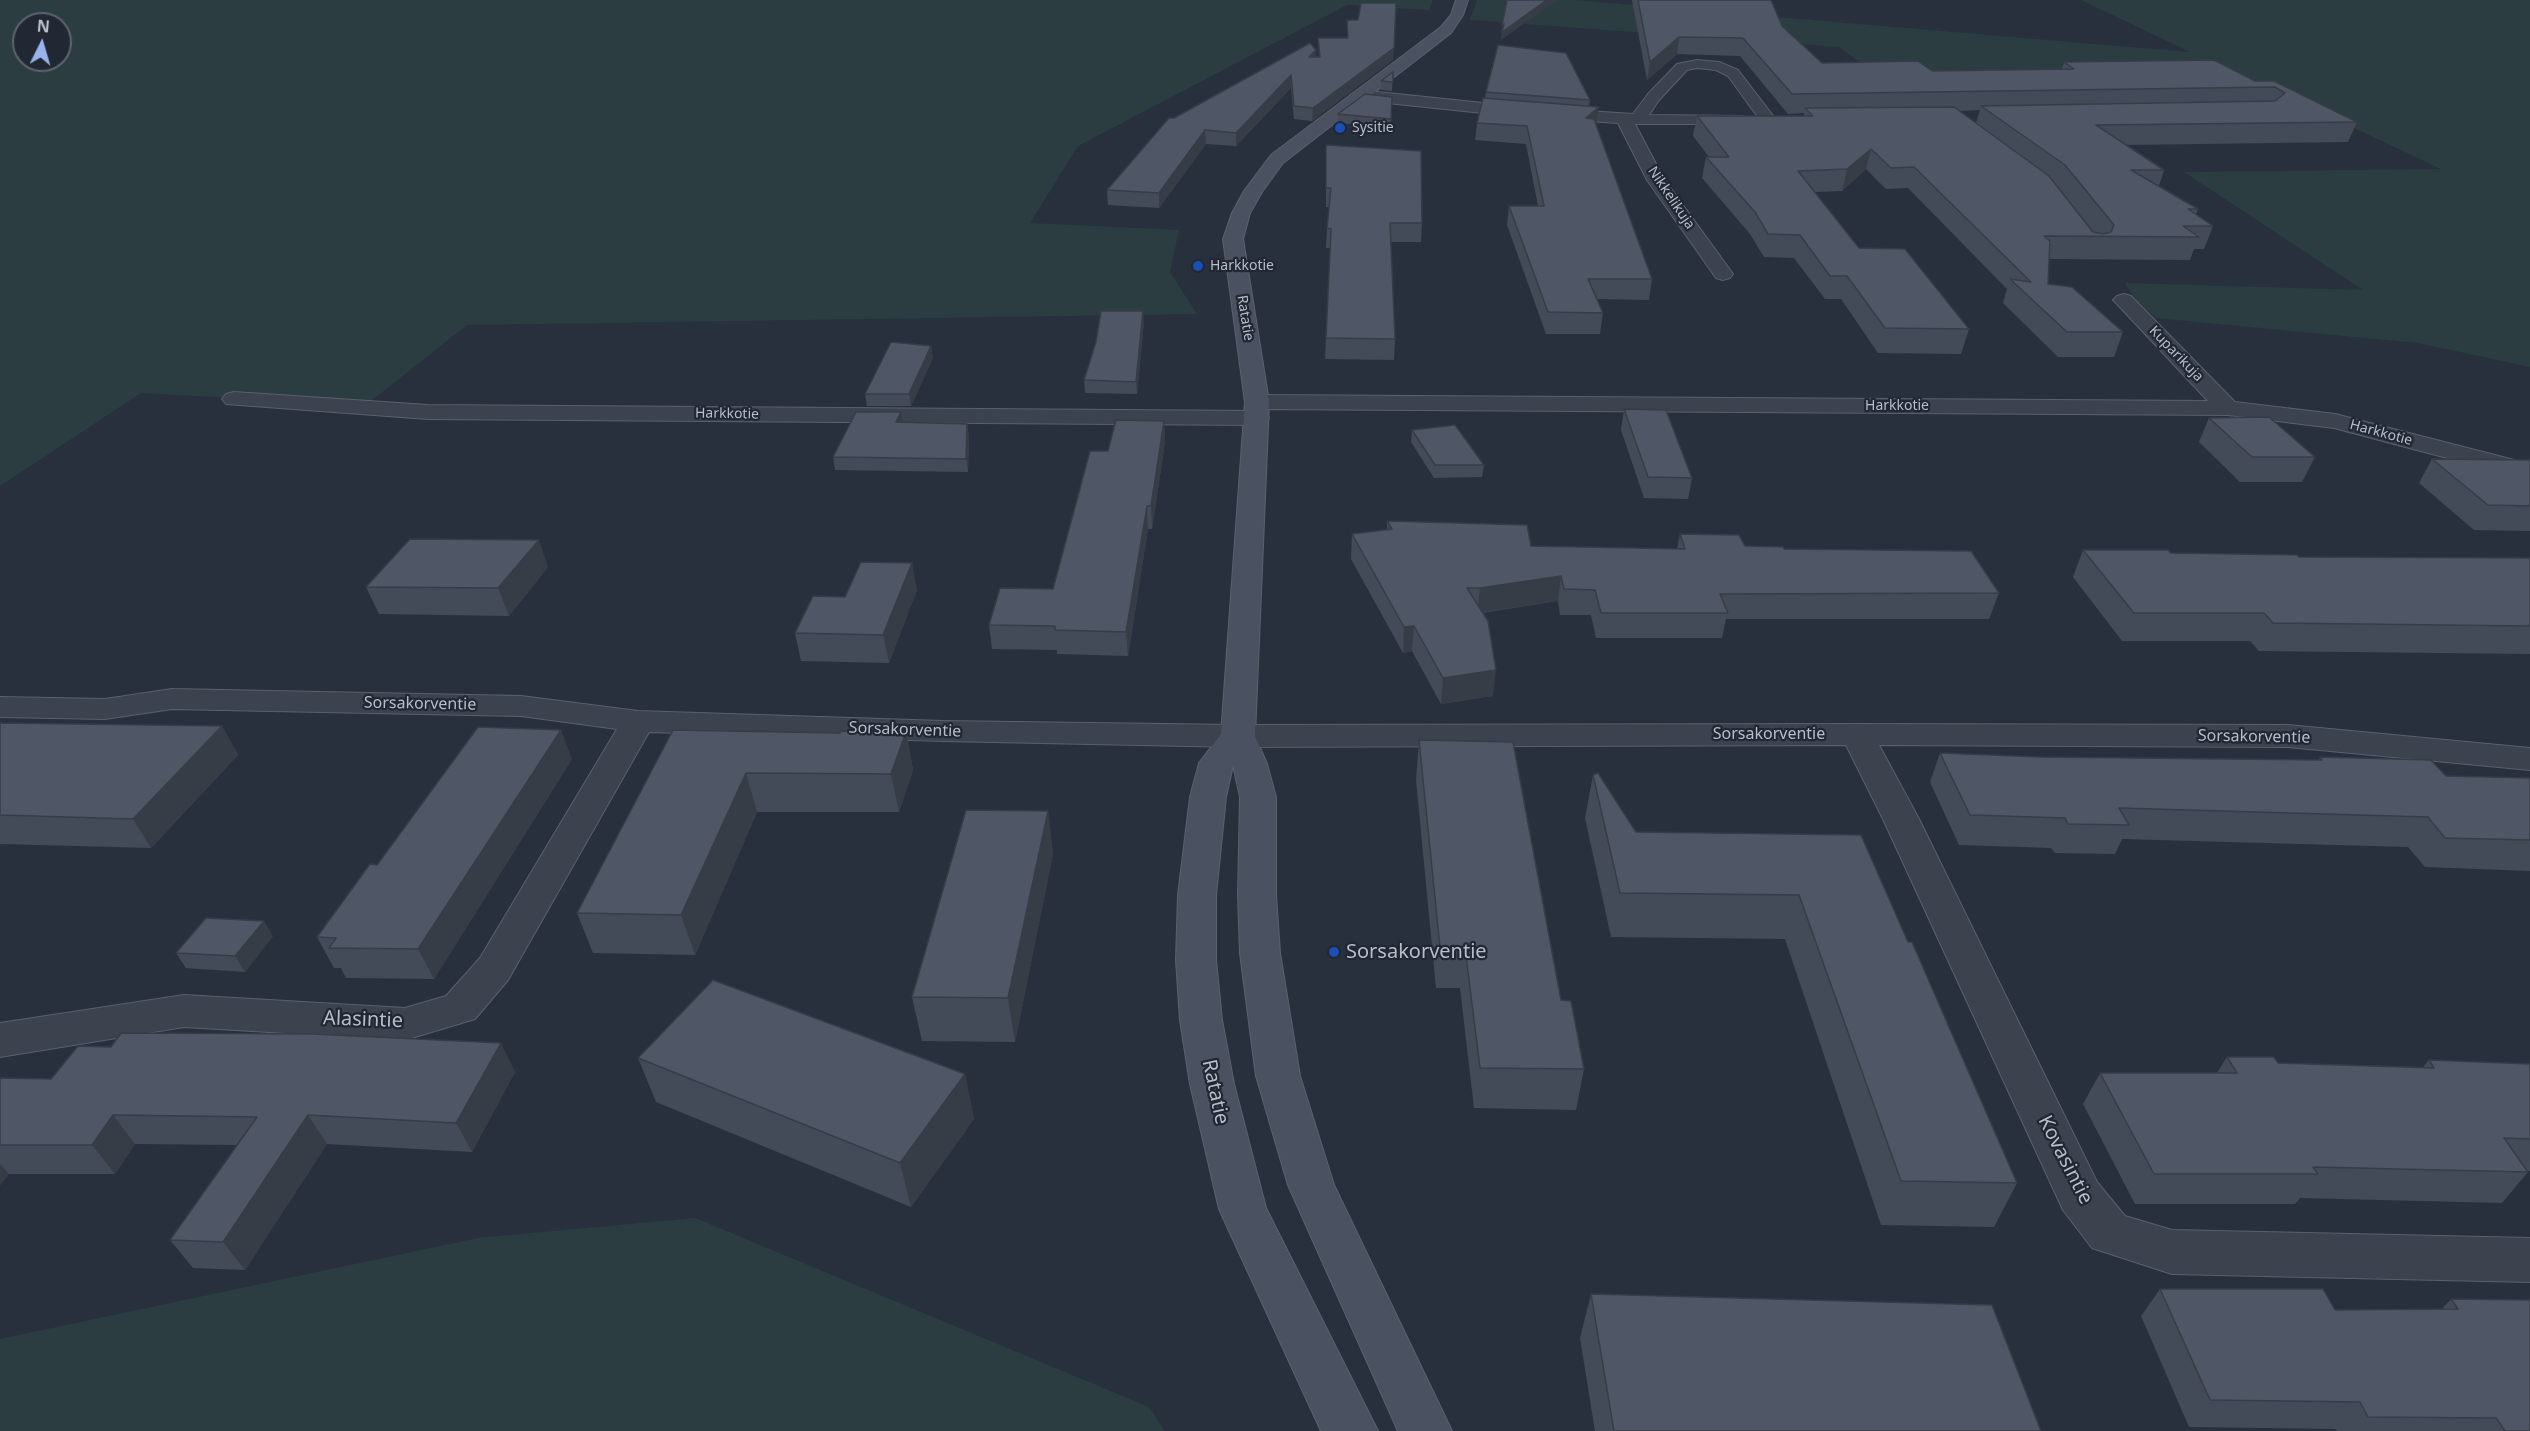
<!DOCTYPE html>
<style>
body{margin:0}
#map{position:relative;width:2530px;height:1431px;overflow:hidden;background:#28303e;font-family:"Noto Sans",sans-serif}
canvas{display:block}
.north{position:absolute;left:12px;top:12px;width:60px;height:60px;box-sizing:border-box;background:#212733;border:2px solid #5d636f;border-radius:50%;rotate:5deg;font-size:16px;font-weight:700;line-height:24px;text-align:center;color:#b8bec9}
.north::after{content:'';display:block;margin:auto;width:21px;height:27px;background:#99b4ed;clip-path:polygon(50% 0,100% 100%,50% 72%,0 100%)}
</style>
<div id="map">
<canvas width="2530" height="1431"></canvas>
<div class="north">N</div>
</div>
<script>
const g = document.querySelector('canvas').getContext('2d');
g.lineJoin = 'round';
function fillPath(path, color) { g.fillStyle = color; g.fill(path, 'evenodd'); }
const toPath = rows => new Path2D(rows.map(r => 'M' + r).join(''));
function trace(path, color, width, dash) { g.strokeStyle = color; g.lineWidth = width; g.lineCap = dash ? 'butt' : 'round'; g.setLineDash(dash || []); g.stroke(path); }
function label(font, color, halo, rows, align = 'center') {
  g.font = font + ' "Noto Sans",sans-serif'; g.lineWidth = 4.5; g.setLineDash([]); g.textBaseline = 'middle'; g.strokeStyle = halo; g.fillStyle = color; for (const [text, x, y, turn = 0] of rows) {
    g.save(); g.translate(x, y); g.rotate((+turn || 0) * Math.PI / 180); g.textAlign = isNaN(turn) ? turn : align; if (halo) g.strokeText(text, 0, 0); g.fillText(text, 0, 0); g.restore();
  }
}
const green = toPath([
 [0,0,1433,0,1429,10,1347,5,1078,146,1030,223,1179,230,1170,272,1197,314,467,325,366,405,141,393,0,486],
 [24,24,60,24,60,60,24,60],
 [1477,0,1574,0,2190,52,2081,0,2530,0,2530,367,2418,343,2156,318,2136,300,2125,283,2363,290,2184,172,2441,169,2227,68,1872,72,1839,47,1470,20],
 [695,1218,1149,1407,1165,1431,0,1431,0,1339,478,1238]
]);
const street = toPath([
 [1697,60,1719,62,1738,70,1777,121,1775,124,1763,124,1728,76,1716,70,1697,68,1687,70,1659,100,1649,115,1742,116,1748,118,1750,121,1748,124,1635,124,1664,179,1733,274,1730,278,1723,280,1716,278,1647,180,1618,123,1512,116,1358,100,1350,95,1358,90,1512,106,1633,114,1648,94,1677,64,1697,60],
 [2124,294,2131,296,2235,402,2335,414,2530,464,2530,480,2334,428,2228,415,1257,409,1249,407,1245,402,1249,397,1257,395,2208,401,2117,304,2113,300,2117,296,2124,294],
 [234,392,428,405,1257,411,1266,413,1269,418,1266,423,1257,425,428,419,226,404,222,399,226,394,234,392],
 [172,689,521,696,638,711,943,721,1238,725,1857,724,2288,725,2530,748,2530,770,2288,747,1879,745,1919,819,2097,1182,2125,1216,2172,1230,2530,1238,2530,1282,2172,1274,2092,1248,2063,1210,1883,819,1846,745,1238,747,943,741,649,732,508,980,475,1019,405,1040,184,1027,0,1057,0,1023,184,995,405,1008,446,996,480,958,617,729,521,716,172,709,105,719,0,717,0,697,105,699,172,689]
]);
const secondary = toPath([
 [1456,0,1468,0,1463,15,1451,33,1283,163,1262,192,1250,213,1243,239,1269,402,1255,736,1267,764,1276,797,1276,895,1280,953,1300,1076,1334,1185,1452,1431,1398,1431,1288,1185,1256,1076,1240,953,1238,895,1240,797,1233,765,1226,797,1216,895,1216,960,1222,1020,1234,1084,1266,1208,1378,1431,1321,1431,1219,1209,1190,1084,1180,1020,1176,960,1178,895,1190,797,1199,763,1221,734,1245,402,1223,239,1232,213,1244,191,1271,155,1441,27,1451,15,1456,0]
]);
const wall = toPath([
 [1632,0,1771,0,1782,26,1822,63,1932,71,2062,69,2064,62,2255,81,2274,81,2357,122,2348,142,2126,145,2164,170,2159,186,2198,209,2196,214,2213,226,2204,249,2194,249,2190,260,2049,259,2048,284,2123,332,2114,357,2058,357,2003,303,2007,289,1908,188,1886,189,1866,169,1842,191,1815,192,1859,248,1969,329,1961,354,1878,353,1841,299,1825,299,1794,258,1764,257,1750,234,1702,178,1706,157,1709,157,1693,136,1697,116,1804,116,1804,113,1788,114,1740,56,1677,54,1647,80],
 [1980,110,1976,123,1959,111],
 [1347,20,1393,60,1312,121,1294,119,1291,88,1236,146,1206,144,1159,208,1108,205,1107,190,1174,118,1319,57,1318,38,1347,38],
 [1393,72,1392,91,1381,90,1381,81],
 [1486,92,1590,100,1589,106,1596,124,1596,125,1652,279,1649,300,1597,299,1603,313,1600,334,1546,334,1507,225,1509,206,1538,206,1526,144,1475,140,1477,123,1485,99],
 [1392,97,1391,128,1338,123,1338,114],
 [1326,145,1422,223,1421,242,1391,242,1395,339,1394,360,1325,359,1330,248,1326,248,1327,228,1329,207,1326,207],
 [1144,322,1137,394,1085,393,1084,380],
 [931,346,933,358,911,406,867,406,865,394],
 [1624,409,1692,478,1688,499,1644,498,1621,430],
 [901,412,902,422,967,424,969,437,968,472,835,470,833,457],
 [2209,418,2315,457,2302,482,2240,482,2199,442],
 [1164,421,1165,442,1152,529,1148,529,1128,656,1057,654,1057,650,992,649,989,625,1053,589,1108,451],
 [1412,430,1484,465,1482,477,1434,478,1411,442],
 [2432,459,2530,460,2530,531,2474,530,2419,483],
 [1387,521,1531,546,1677,549,1680,534,1745,546,1784,549,1999,593,1989,619,1726,619,1722,638,1596,638,1591,615,1560,615,1558,601,1482,613,1493,696,1441,704,1412,651,1403,653,1351,559,1352,534,1387,529],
 [2083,550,2299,557,2530,558,2530,654,2259,651,2250,641,2122,641,2073,577],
 [548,567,509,616,379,614,366,587],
 [917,590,889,663,801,661,795,633,845,597],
 [0,723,222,726,238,755,151,848,0,844],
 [673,730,840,733,906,732,913,770,899,812,757,812,695,955,593,953,577,913],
 [1419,740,1561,1000,1584,1069,1576,1110,1474,1108,1460,988,1436,988,1416,780],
 [1940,753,2042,757,2319,760,2320,757,2446,776,2530,778,2530,871,2425,867,2408,847,2122,839,2115,854,2055,853,2051,848,1959,845,1930,782],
 [572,759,434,979,346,978,341,968,334,968,317,937,377,865],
 [1593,775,1636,832,1861,835,1908,942,2017,1183,1994,1227,1881,1225,1785,939,1611,937,1585,818],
 [1048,811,1053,854,1015,1042,922,1041,912,997],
 [273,936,245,972,186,968,176,953],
 [2227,1057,2278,1063,2423,1067,2429,1060,2530,1064,2530,1171,2527,1171,2528,1172,2502,1203,2300,1198,2295,1204,2135,1204,2083,1104,2100,1073,2217,1073],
 [638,1058,965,1074,974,1119,911,1207,656,1102],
 [515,1072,472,1152,327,1144,245,1270,193,1268,170,1240,237,1145,135,1144,115,1174,9,1174,0,1185,0,1078,51,1079],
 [2160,1289,2335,1310,2442,1309,2451,1299,2530,1431,2337,1431,2335,1429,2189,1427,2141,1316],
 [1591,1294,2041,1431,1595,1431,1580,1338]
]);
const shadedWall = toPath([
 [1547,0,1558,0,1501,40,1502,25],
 [1679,37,1677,54,1647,80,1650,62],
 [1394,48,1393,60,1312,121,1313,108],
 [1316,50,1316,62,1309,57],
 [1291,75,1291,88,1236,146,1236,133],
 [1599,107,1596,124,1584,136,1586,118],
 [1205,130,1206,144,1159,208,1159,193],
 [1871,149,1866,169,1842,191,1847,169],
 [1143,311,1144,322,1137,394,1136,382],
 [931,346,933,358,911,406,909,394],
 [901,412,903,425,896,422],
 [1164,421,1165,442,1152,529,1151,506],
 [967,424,969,437,968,472,966,459],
 [1147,506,1148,529,1128,656,1126,632],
 [539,540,548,567,509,616,498,588],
 [912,563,917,590,889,663,883,635],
 [1561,576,1558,601,1477,613,1480,588],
 [1414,626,1412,651,1403,653,1404,627],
 [1496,670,1493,696,1441,704,1443,678],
 [222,726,238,755,151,848,133,819],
 [561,730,572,759,434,979,418,949],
 [906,732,913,770,899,812,891,774],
 [746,773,757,812,695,955,681,915],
 [1048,811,1053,854,1015,1042,1008,998],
 [264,921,273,936,245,972,235,956],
 [501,1043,515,1072,472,1152,456,1123],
 [965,1074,974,1119,911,1207,900,1163],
 [113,1115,135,1144,115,1174,92,1145],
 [308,1115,327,1144,245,1270,223,1242],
 [0,1164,9,1174,0,1185]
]);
const building = toPath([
 [1507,0,1547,0,1502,32,1504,24,1502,25,1507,0],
 [1638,0,1771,0,1782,26,1822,63,1918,61,1932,71,2074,69,2064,62,2214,60,2255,81,2274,81,2357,122,2096,125,2164,170,2131,170,2198,209,2188,209,2213,226,2183,226,2199,237,2044,236,2050,241,2048,284,2072,287,2123,332,2067,332,2010,279,2031,282,1914,167,1891,168,1871,149,1847,169,1798,171,1859,248,1905,249,1969,329,1885,328,1847,276,1830,276,1800,235,1768,234,1755,212,1706,157,1729,157,1697,116,1813,116,1805,108,1954,107,2049,176,2093,232,2103,234,2111,232,2114,225,2065,165,1981,106,2275,101,2285,93,2275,87,1792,94,1743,38,1679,37,1650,62,1638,0],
 [1361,3,1396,3,1394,48,1313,108,1294,106,1291,75,1236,133,1205,130,1159,193,1107,190,1169,118,1174,118,1310,43,1316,50,1309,57,1320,57,1318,38,1348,38,1347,20,1358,20,1361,3],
 [1498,45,1566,53,1590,100,1486,92,1498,45],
 [1393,72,1393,82,1381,81,1393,72],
 [1365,94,1392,97,1391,119,1338,114,1365,94],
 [1483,98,1599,107,1586,118,1594,119,1652,279,1588,279,1603,313,1548,312,1509,206,1544,206,1527,126,1477,123,1483,98],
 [1326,145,1421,151,1422,223,1390,223,1395,339,1326,338,1331,229,1327,228,1331,188,1326,188,1326,145],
 [1101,311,1143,311,1136,382,1084,380,1096,342,1101,311],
 [891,342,931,346,909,394,865,394,891,342],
 [1624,409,1666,410,1692,478,1648,477,1624,409],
 [856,412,901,412,896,422,967,424,966,459,833,457,856,412],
 [2269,417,2315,457,2252,457,2209,418,2269,417],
 [1116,420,1164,421,1151,506,1147,506,1126,632,1055,630,1055,626,989,625,1000,588,1053,589,1090,451,1108,451,1116,420],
 [1455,425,1484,465,1435,465,1412,430,1455,425],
 [2432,459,2530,460,2530,506,2488,505,2432,459],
 [1387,521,1527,525,1531,546,1685,549,1680,534,1739,535,1745,546,1783,547,1784,549,1971,551,1999,593,1720,594,1728,613,1601,613,1595,590,1564,589,1561,576,1480,588,1467,588,1488,621,1496,670,1443,678,1414,626,1404,627,1352,534,1392,529,1387,521],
 [410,539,539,540,498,588,366,587,410,539],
 [2083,550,2168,550,2171,553,2297,555,2299,557,2530,558,2530,626,2273,623,2264,613,2134,613,2083,550],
 [861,562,912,563,883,635,795,633,813,596,845,597,861,562],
 [0,723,222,726,133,819,0,815,0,723],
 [478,727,561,730,418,949,329,948,336,938,317,937,370,864,377,865,478,727],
 [673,730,840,733,840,731,906,732,891,774,746,773,681,915,577,913,673,730],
 [1419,740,1513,742,1561,1000,1571,1001,1584,1069,1480,1068,1465,948,1440,947,1419,740],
 [1940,753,2042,757,2322,760,2320,757,2431,760,2446,776,2530,778,2530,840,2445,838,2428,817,2119,808,2129,825,2068,824,2065,818,1970,815,1940,753],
 [1598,773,1636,832,1861,835,1908,942,1912,942,2017,1183,1901,1181,1799,895,1620,893,1593,775,1598,773],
 [966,810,1048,811,1008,998,912,997,966,810],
 [206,918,264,921,235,956,176,953,206,918],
 [713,980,965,1074,900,1163,638,1058,713,980],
 [121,1033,313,1034,501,1043,456,1123,308,1115,223,1242,170,1240,257,1117,113,1115,92,1145,0,1145,0,1078,51,1079,78,1046,111,1047,121,1033],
 [2227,1057,2274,1057,2278,1063,2434,1068,2429,1060,2530,1064,2530,1139,2504,1138,2528,1172,2313,1167,2318,1174,2154,1174,2100,1073,2237,1073,2227,1057],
 [2160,1289,2323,1289,2335,1310,2458,1309,2451,1299,2530,1300,2530,1431,2505,1431,2496,1418,2368,1417,2360,1402,2210,1400,2160,1289],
 [1591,1294,1992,1305,2041,1431,1614,1431,1591,1294]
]);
const markers = [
 [1340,128,6,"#1a4fb4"],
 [1198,266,6,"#1a4fb4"],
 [1334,952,6,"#1a4fb4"]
];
const farPoinames = [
 ["Sysitie",1352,128],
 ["Harkkotie",1210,266]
];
const farStreetnames = [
 ["Nikkelikuja",1671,198,56],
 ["Ratatie",1245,318,81],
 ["Kuparikuja",2176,354,46],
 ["Harkkotie",1897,406],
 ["Harkkotie",727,414,1],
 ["Harkkotie",2381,433,15]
];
const streetNames = [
 ["Sorsakorventie",420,704,1],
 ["Sorsakorventie",905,730,2],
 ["Sorsakorventie",1769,734],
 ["Sorsakorventie",2254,737,1]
];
const nearPoinames = [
 ["Sorsakorventie",1346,952]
];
const nearStreetnames = [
 ["Alasintie",363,1020,2],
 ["Ratatie",1215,1092,78],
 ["Kovasintie",2065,1160,63]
];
fillPath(green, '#2b3d40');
trace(street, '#5a606c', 2);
trace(secondary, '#5a606c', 2);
fillPath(street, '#3c424e');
fillPath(secondary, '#4a5161');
fillPath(wall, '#444b58');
fillPath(shadedWall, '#373d47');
fillPath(building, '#4f5766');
trace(building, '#373d47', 1.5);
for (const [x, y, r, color] of markers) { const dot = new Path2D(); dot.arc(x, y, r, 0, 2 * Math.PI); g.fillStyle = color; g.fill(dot); trace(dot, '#212733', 2); }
label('14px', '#b8bec9', '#212733', farPoinames, 'left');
label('14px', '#b8bec9', '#212733', farStreetnames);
label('16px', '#b8bec9', '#212733', streetNames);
label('20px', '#b8bec9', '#212733', nearPoinames, 'left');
label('20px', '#b8bec9', '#212733', nearStreetnames);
</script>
